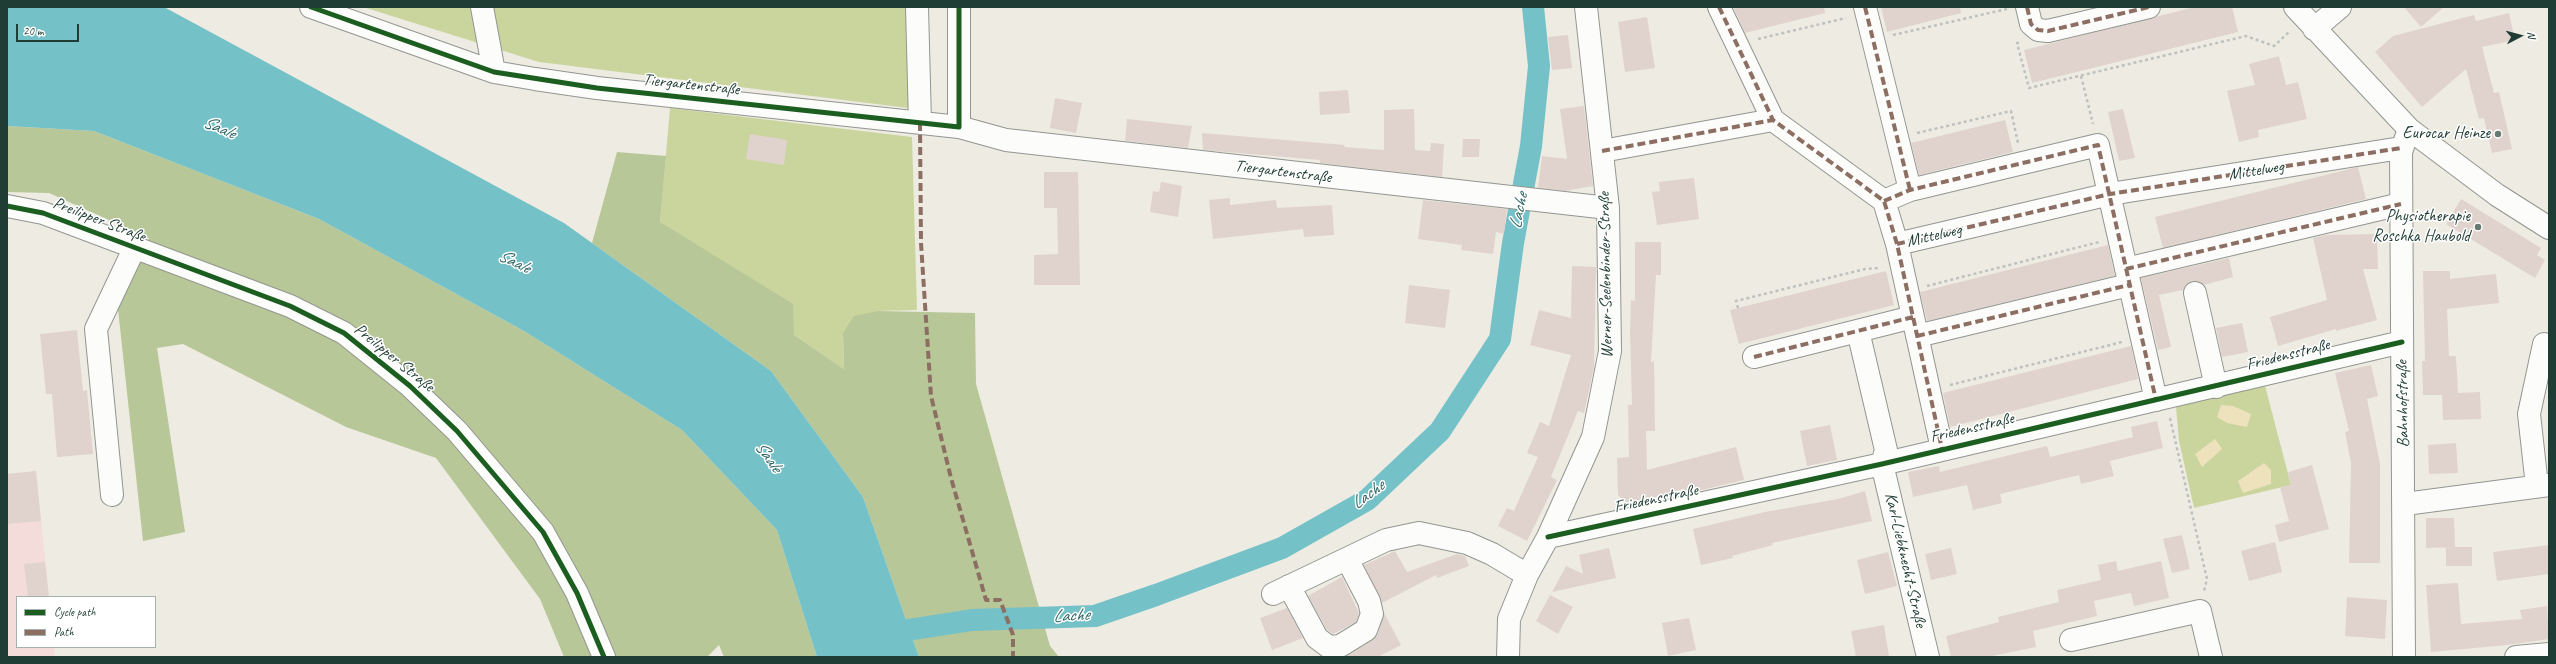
<!DOCTYPE html>
<meta charset="utf-8">
<style>
body{margin:0}
#map{position:relative;width:2556px;height:664px;overflow:hidden;background:#eeece2;font-family:Caveat,sans-serif}
canvas{display:block}
.frame{position:absolute;inset:0;border:8px solid #1f3d34;pointer-events:none}
.legend{position:absolute;left:16px;top:596px;width:140px;height:52px;box-sizing:border-box;background:#fff;border:1px solid #a5b1ae;margin:0;padding:5px 7px;list-style:none;font-size:12px;color:#1f3d34}
.legend li{display:flex;align-items:center;gap:8px;height:20px}
.legend b{width:20px;border:1px solid #a5b1ae}
.north{position:absolute;left:2500px;top:16px;width:40px;height:40px;-webkit-text-stroke:3px #fff;paint-order:stroke;rotate:84deg;font-size:11px;font-weight:700;line-height:16px;text-align:center;color:#1f3d34}
.north::after{content:'';display:block;margin:auto;width:14px;height:18px;background:#1f3d34;clip-path:polygon(50% 0,100% 100%,50% 72%,0 100%)}
.scale{position:absolute;left:16px;top:24px;width:63px;height:18px;box-sizing:border-box;border:2px solid #1f3d34;border-top:0;padding-left:5px;font-size:12px;line-height:14px;white-space:nowrap;color:#1f3d34;-webkit-text-stroke:3px #fff;paint-order:stroke}
</style>
<div id="map">
<canvas width="2556" height="664"></canvas>
<div class="frame"></div>
<ul class="legend">
<li><b style="height:5px;background:#1b5e20"></b>Cycle path</li>
<li><b style="height:5px;background:#8d6e63"></b>Path</li>
</ul>
<div class="north">N</div>
<div class="scale">20 m</div>
</div>
<script>
const g = document.querySelector('canvas').getContext('2d');
g.lineJoin = 'round';
function fillPath(path, color) { g.fillStyle = color; g.fill(path, 'evenodd'); }
const toPath = rows => new Path2D(rows.map(r => 'M' + r).join(''));
function trace(path, color, width, dash) { g.strokeStyle = color; g.lineWidth = width; g.lineCap = dash ? 'butt' : 'round'; g.setLineDash(dash || []); g.stroke(path); }
function label(font, color, halo, rows, align = 'center') {
  g.font = font + ' Caveat,sans-serif'; g.lineWidth = 3; g.setLineDash([]); g.textBaseline = 'middle'; g.strokeStyle = halo; g.fillStyle = color; for (const [text, x, y, turn = 0] of rows) {
    g.save(); g.translate(x, y); g.rotate((+turn || 0) * Math.PI / 180); g.textAlign = isNaN(turn) ? turn : align; if (halo) g.strokeText(text, 0, 0); g.fillText(text, 0, 0); g.restore();
  }
}
const built = toPath([
 [36,471,49,597,17,597,17,647,54,647,55,657,7,657,7,474]
]);
const green = toPath([
 [363,7,910,7,908,108,539,62],
 [670,108,912,137,917,310,878,311,843,333,844,369,794,335,660,222],
 [2264,382,2291,485,2194,508,2179,441,2176,407]
]);
const forest = toPath([
 [7,126,94,131,319,219,524,331,682,430,777,530,817,657,724,657,719,645,707,657,564,657,540,599,436,458,346,427,183,344,157,348,185,532,143,541,118,309,149,238,49,193,7,192],
 [617,152,666,156,660,222,793,304,794,335,844,369,843,333,854,316,878,311,975,313,976,384,1050,646,1059,657,919,657,863,497,771,371,592,243]
]);
const sand = toPath([
 [2221,405,2233,406,2251,414,2247,427,2227,423,2217,417],
 [2215,439,2222,449,2202,467,2195,454],
 [2264,463,2271,470,2271,484,2243,493,2238,481]
]);
const water = toPath([
 [7,7,164,7,564,223,592,243,771,371,863,497,919,657,817,657,777,530,682,430,524,331,319,219,94,131,7,126]
]);
const canal = toPath([
 [882,634,972,620,1095,616,1156,595,1282,548,1367,500,1440,431,1500,339,1513,243,1531,146,1539,66,1533,7]
]);
const building = toPath([
 [1733,7,1824,7,1825,13,1745,33],
 [1881,7,1960,7,1961,13,1887,32],
 [2195,7,2232,7,2238,32,2032,83,2024,50],
 [2404,7,2444,7,2421,27],
 [2509,13,2515,40,2482,47,2494,93,2499,92,2512,149,2492,153,2484,118,2479,119,2466,69,2422,107,2375,52,2393,36,2474,15,2476,21],
 [1647,17,1655,68,1625,72,1618,22],
 [1568,35,1572,68,1552,70,1548,37],
 [2279,56,2286,85,2298,82,2307,119,2258,130,2259,137,2239,142,2227,91,2255,85,2249,64],
 [1348,90,1350,113,1320,115,1319,92],
 [1055,98,1082,103,1076,133,1050,128],
 [1584,106,1593,186,1565,191,1538,188,1542,156,1567,159,1560,109],
 [1414,109,1415,150,1430,151,1431,143,1444,144,1442,177,1320,163,1320,160,1203,150,1202,133,1345,145,1344,147,1384,150,1384,110],
 [2123,109,2135,158,2119,161,2108,112],
 [1127,119,1192,126,1188,148,1125,141],
 [2005,120,2013,152,1919,175,1911,143],
 [750,134,787,140,784,165,746,159],
 [1463,139,1480,139,1479,157,1462,157],
 [2358,167,2366,199,2163,248,2155,217],
 [1044,172,1078,172,1080,285,1034,285,1034,255,1058,254,1057,208,1044,208],
 [1694,178,1699,219,1657,225,1652,192,1660,191,1659,182],
 [1161,182,1182,186,1178,217,1150,212,1153,191,1159,192],
 [1230,198,1230,205,1276,200,1277,208,1332,205,1334,235,1304,237,1303,229,1213,239,1209,200],
 [2461,199,2541,248,2537,255,2545,260,2535,278,2446,224],
 [1423,200,1507,209,1504,234,1496,232,1493,254,1461,250,1462,245,1418,239],
 [2377,234,2378,269,2363,269,2377,320,2336,331,2336,329,2278,346,2270,317,2327,300,2313,238,2326,235],
 [1635,242,1661,242,1661,275,1656,275,1651,362,1654,361,1655,431,1646,431,1647,470,1736,447,1744,480,1685,494,1683,489,1628,505,1618,495,1617,458,1629,457,1628,405,1632,405,1630,330,1631,300,1635,301],
 [2108,245,2115,276,1927,321,1920,292],
 [2229,258,2233,277,2204,285,2192,281,2183,290,2159,295,2171,347,2158,350,2141,278],
 [1572,266,1596,267,1594,367,1584,413,1578,411,1551,477,1557,480,1527,541,1498,526,1507,508,1514,511,1538,457,1527,453,1540,422,1549,426,1571,355,1530,345,1539,310,1571,318],
 [1886,271,1894,305,1739,344,1730,310],
 [2423,271,2450,271,2450,279,2496,274,2499,303,2447,309,2449,356,2456,356,2458,393,2480,392,2481,419,2443,420,2442,395,2423,395,2422,361,2425,361],
 [1409,285,1450,290,1445,328,1405,323],
 [2242,323,2248,352,2222,357,2216,328],
 [77,330,83,391,87,390,93,454,57,457,52,394,46,394,40,334],
 [2131,346,2138,379,1950,427,1943,393],
 [2371,365,2378,396,2367,399,2380,464,2380,563,2349,563,2351,463,2345,432,2349,431,2335,373],
 [2157,421,2163,448,2110,461,2114,476,2081,484,2079,475,2000,494,2002,503,1973,510,1967,485,1913,497,1908,472,1939,466,1940,472,2047,446,2050,457,2133,437,2131,427],
 [1830,425,1837,460,1807,466,1800,431],
 [2456,443,2458,473,2429,474,2428,445],
 [2312,465,2329,529,2279,542,2275,525,2289,521,2280,487,2291,485,2288,472],
 [36,471,41,521,7,524,7,474],
 [1865,491,1872,521,1772,543,1773,545,1732,556,1733,558,1701,565,1693,529,1765,512,1838,499],
 [2426,518,2454,518,2455,547,2426,548],
 [2182,535,2190,569,2172,573,2163,539],
 [2275,542,2282,572,2249,581,2241,551],
 [2549,545,2549,574,2497,581,2493,552],
 [2446,547,2472,547,2472,566,2446,566],
 [1609,548,1616,578,1552,592,1566,566,1583,574,1579,555],
 [1951,548,1957,574,1931,580,1925,554],
 [1395,551,1407,572,1457,554,1465,556,1469,566,1437,578,1436,575,1382,603,1364,565],
 [1888,552,1897,586,1865,594,1857,560],
 [2116,561,2118,571,2161,561,2169,598,2134,606,2131,593,2094,601,2097,616,2033,631,2036,647,1987,657,1951,657,1946,636,1999,622,1998,617,2059,602,2057,590,2101,580,2098,565],
 [45,562,49,597,28,597,24,564],
 [1342,577,1359,613,1356,622,1333,634,1327,630,1308,596],
 [2458,583,2461,624,2522,619,2520,610,2547,606,2549,639,2508,645,2431,652,2426,585],
 [1550,595,1573,607,1558,634,1536,621],
 [2347,597,2387,600,2385,639,2345,636],
 [1287,608,1303,638,1272,650,1260,618],
 [1384,613,1401,645,1378,657,1346,657,1373,640,1378,634],
 [1689,618,1696,650,1668,656,1662,623],
 [1884,625,1889,657,1856,657,1851,631]
]);
const path = toPath([
 [1893,35,2007,9],
 [1758,39,1846,18],
 [2019,43,2017,43,2029,88,2246,36,2274,46,2289,32],
 [2081,76,2093,124],
 [1917,133,2011,111,2018,143],
 [1927,286,2099,242],
 [1738,308,1736,301,1865,269,1880,268],
 [1950,385,2122,342],
 [2170,418,2207,579,2204,591]
]);
const minor = toPath([
 [311,7,494,72,535,79,597,88,959,127,1006,140,1608,208],
 [482,7,494,72],
 [917,7,920,123],
 [1719,7,1773,120],
 [1865,7,1910,190],
 [2027,7,2031,24,2038,30,2048,31,2149,7],
 [2295,7,2409,129,2497,195,2549,228],
 [2314,29,2340,7],
 [959,127,959,7],
 [1602,151,1773,120,1884,201,1897,244,1942,449],
 [1884,201,1910,190,2098,145,2156,400],
 [7,206,43,213,290,306,344,333,410,386,457,431,543,532,577,593,604,657],
 [1897,244,2110,194,2401,148],
 [2126,269,2401,204],
 [2195,293,2216,387],
 [1858,331,1886,450,1882,464,1928,657],
 [1917,336,2129,285],
 [1754,357,1913,317],
 [2537,486,2529,414,2544,344],
 [112,495,96,329,134,249],
 [2405,504,2549,485],
 [1548,537,1882,464,2402,342],
 [1289,586,1317,638,1329,647,1340,646,1366,630,1372,614,1369,601,1347,559],
 [1273,594,1386,540,1419,533,1467,543,1492,554,1527,575],
 [2071,640,2200,611,2211,657],
 [1508,657,1509,619,1527,575,1548,537,1593,437,1610,351,1608,208,1586,7],
 [2404,657,2401,152,2409,129],
 [2516,657,2549,654]
]);
const quiet = toPath([
 [1719,7,1773,120],
 [1865,7,1910,190],
 [2027,7,2031,24,2038,30,2048,31,2149,7],
 [920,123,921,243,931,396,951,478,986,600,1000,600,1013,635,1013,657],
 [1602,151,1773,120,1884,201,1897,244,1942,449],
 [1884,201,1910,190,2098,145,2156,400],
 [1897,244,2110,194,2401,148],
 [2126,269,2401,204],
 [1917,336,2129,285],
 [1754,357,1913,317]
]);
const cycleway = toPath([
 [311,7,494,72,597,88,959,127,959,7],
 [7,206,43,213,290,306,344,333,410,386,457,431,543,532,577,593,604,657],
 [1548,537,1882,464,2402,342]
]);
const markers = [
 [2498,134,4,"#677a71"],
 [2478,227,4,"#677a71"]
];
const streetNames = [
 ["Tiergartenstraße",691,85,6],
 ["Mittelweg",2256,171,-9],
 ["Tiergartenstraße",1283,172,7],
 ["Preilipper Straße",99,220,21],
 ["Mittelweg",1934,236,-13],
 ["Werner-Seelenbinder-Straße",1606,275,-91],
 ["Friedensstraße",2288,355,-14],
 ["Preilipper Straße",394,358,39],
 ["Bahnhofstraße",2403,404,-91],
 ["Friedensstraße",1972,428,-13],
 ["Friedensstraße",1656,499,-12],
 ["Karl-Liebknecht-Straße",1905,560,77]
];
const poiNames = [
 ["Eurocar Heinze",2490,134],
 ["Physiotherapie",2470,217],
 ["Roschka Haubold",2470,237]
];
const waterNames = [
 ["Saale",219,128,23],
 ["Lache",1519,211,-79],
 ["Saale",514,262,26],
 ["Saale",768,457,54],
 ["Lache",1368,495,-37],
 ["Lache",1071,616,-3]
];
fillPath(built, '#f3dcda');
fillPath(green, '#cad59e');
fillPath(forest, '#b7c798');
fillPath(sand, '#eee2bd');
fillPath(water, '#74c1c8');
trace(canal, '#74c1c8', 22);
fillPath(building, '#e0d3cd');
trace(minor, '#929690', 24);
trace(path, '#bec1bd', 2.5, [3, 3]);
trace(minor, '#fcfcfb', 22);
trace(quiet, '#8d6e63', 4, [8, 4]);
trace(cycleway, '#1b5e20', 5);
for (const [x, y, r, color] of markers) { const dot = new Path2D(); dot.arc(x, y, r, 0, 2 * Math.PI); g.fillStyle = color; g.fill(dot); trace(dot, '#fff', 1.5); }
label('17px', '#1f3d34', '#fff', streetNames);
label('17px', '#1f3d34', '#fff', poiNames, 'right');
label('italic 18px', '#2b6564', '#fff', waterNames);
</script>
